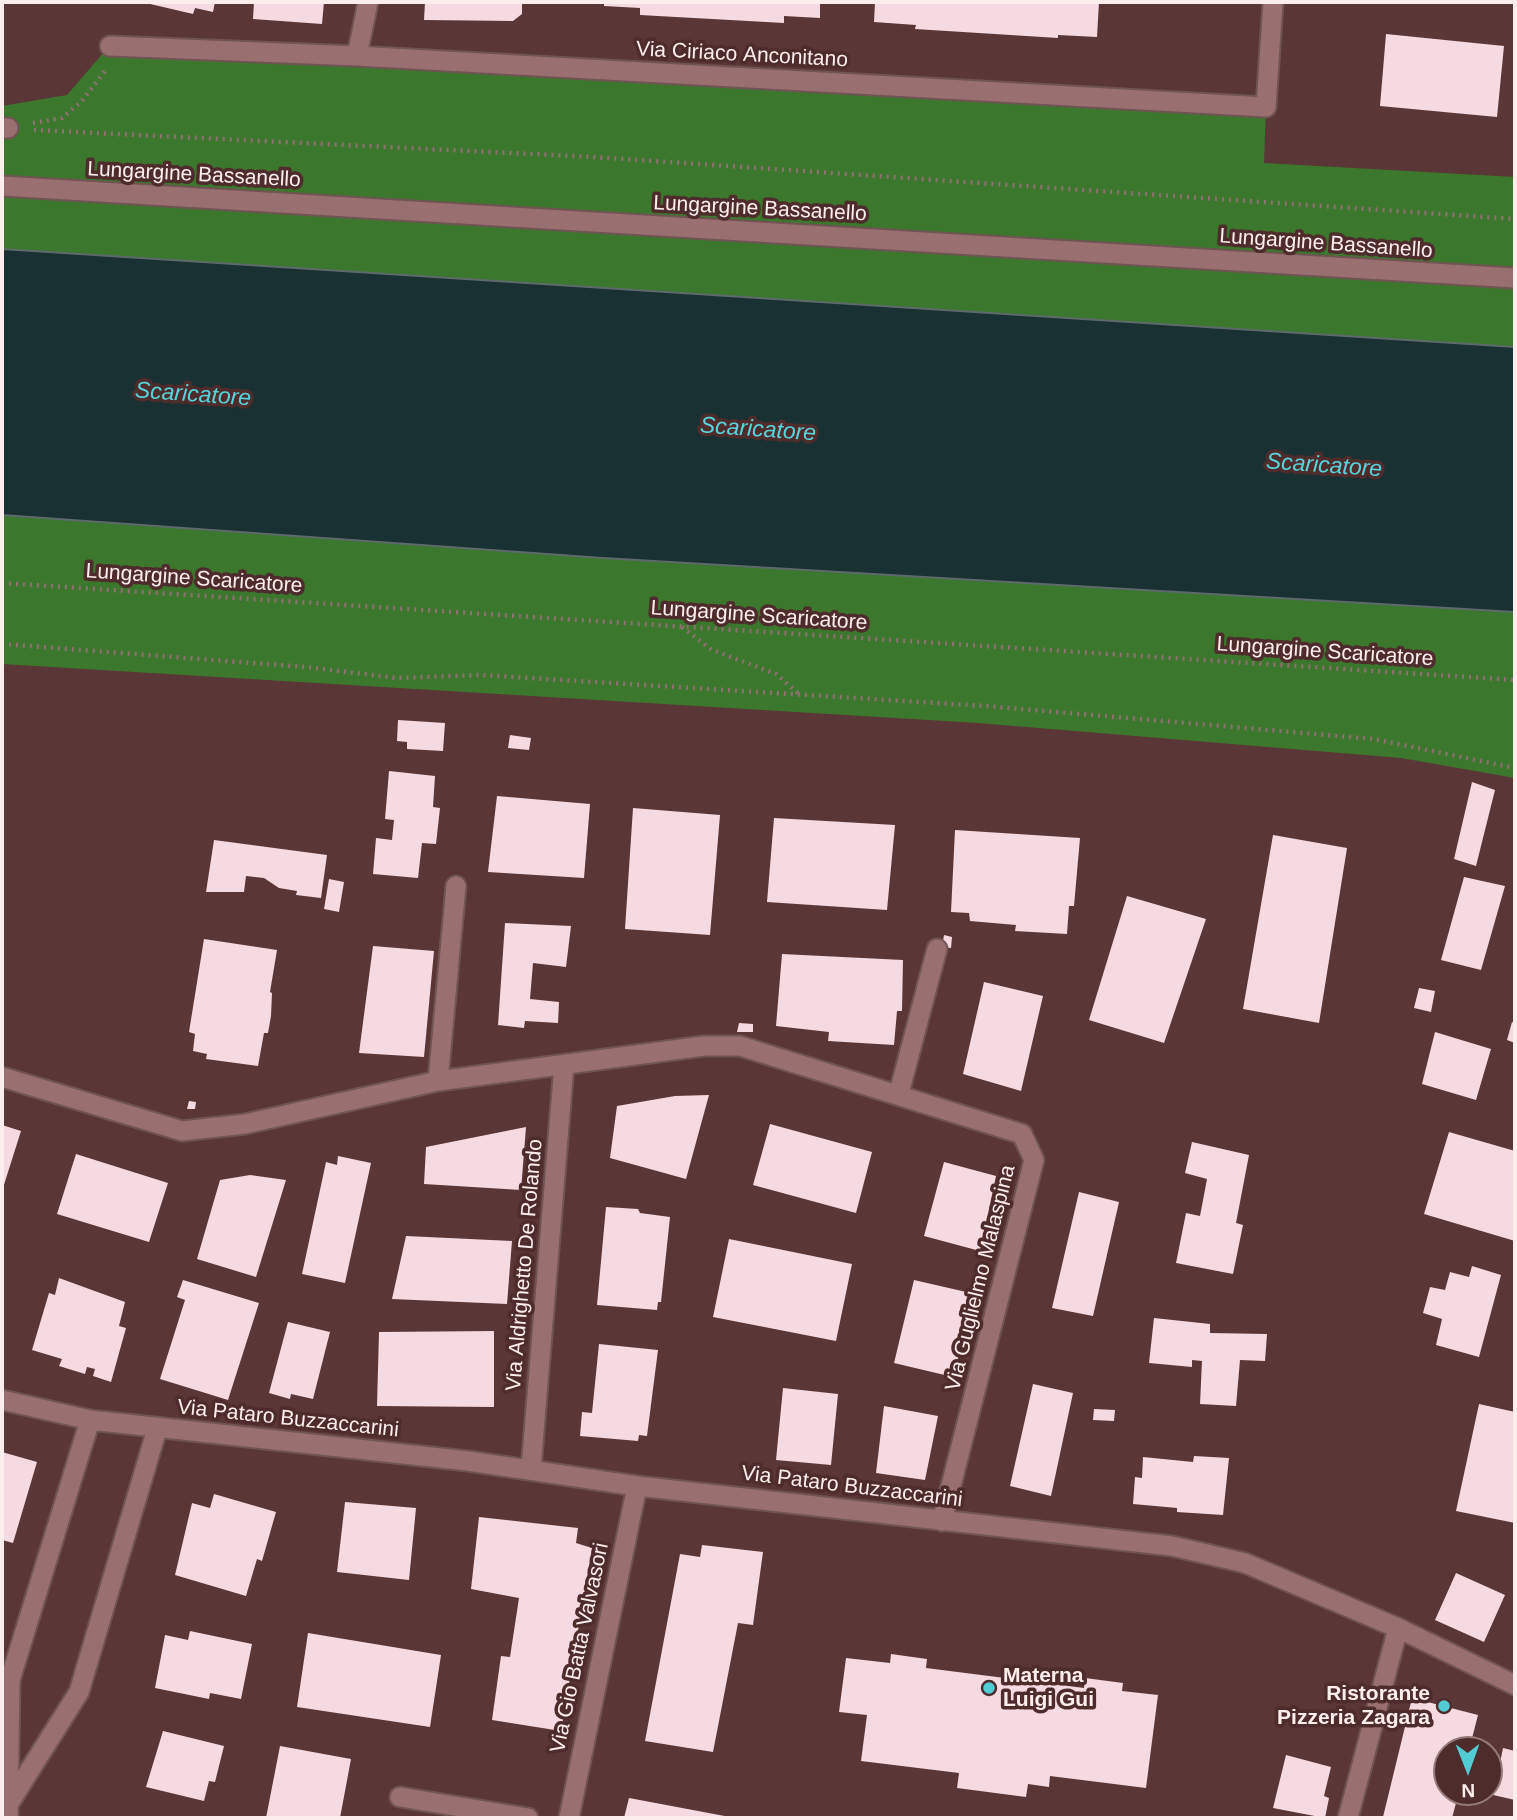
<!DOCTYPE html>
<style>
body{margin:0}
#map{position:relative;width:1517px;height:1820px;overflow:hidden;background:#5b3636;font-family:Helvetica,sans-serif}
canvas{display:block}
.frame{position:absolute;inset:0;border:4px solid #fceeed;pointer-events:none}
.north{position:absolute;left:1433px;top:1736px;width:70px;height:70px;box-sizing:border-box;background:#4f2c2c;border:2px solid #947a79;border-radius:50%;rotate:179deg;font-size:19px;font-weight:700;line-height:28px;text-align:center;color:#fceeed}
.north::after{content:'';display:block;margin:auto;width:24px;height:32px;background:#51ccd3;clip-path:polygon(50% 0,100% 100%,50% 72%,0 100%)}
</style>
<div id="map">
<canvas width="1517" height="1820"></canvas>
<div class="frame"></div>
<div class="north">N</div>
</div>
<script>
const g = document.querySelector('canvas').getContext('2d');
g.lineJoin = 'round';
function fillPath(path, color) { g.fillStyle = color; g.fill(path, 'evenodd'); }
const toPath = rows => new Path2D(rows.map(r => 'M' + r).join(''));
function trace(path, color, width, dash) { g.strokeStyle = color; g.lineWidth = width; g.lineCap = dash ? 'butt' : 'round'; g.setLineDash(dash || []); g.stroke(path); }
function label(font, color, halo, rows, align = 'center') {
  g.font = font + ' Helvetica,sans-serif'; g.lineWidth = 7; g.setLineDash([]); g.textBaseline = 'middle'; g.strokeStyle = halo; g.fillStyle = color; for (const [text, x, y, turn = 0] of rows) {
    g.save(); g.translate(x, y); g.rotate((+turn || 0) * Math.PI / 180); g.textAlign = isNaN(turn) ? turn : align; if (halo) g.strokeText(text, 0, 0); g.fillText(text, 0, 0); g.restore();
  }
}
const green = toPath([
 [105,51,1266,108,1264,163,1515,177,1515,778,1401,758,978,723,2,664,2,106,67,95]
]);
const water = toPath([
 [2,249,1515,347,1515,612,603,558,2,515,2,249]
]);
const building = toPath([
 [215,2,213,12,195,8,193,14,146,3],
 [254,2,324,2,322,24,253,19],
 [425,2,522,2,522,14,513,21,424,20],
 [604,2,820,2,820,18,784,16,784,23,640,15,640,8,604,6],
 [875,2,1099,2,1097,37,1058,35,1058,38,915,29,916,25,874,22],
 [1386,34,1504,46,1497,117,1380,106],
 [398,720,445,723,443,751,407,749,407,742,397,741],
 [510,735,531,738,529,750,508,748],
 [389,771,435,776,433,807,440,808,436,844,422,843,418,878,373,874,376,838,392,840,394,820,385,819],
 [1472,782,1495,790,1476,866,1454,859],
 [497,796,590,804,584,878,488,872],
 [633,808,720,815,710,935,625,929],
 [774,818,895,825,887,910,767,902],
 [955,830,1080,838,1074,906,1069,906,1067,934,1015,931,1016,925,970,921,969,913,951,912],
 [1273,835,1347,848,1319,1023,1243,1009],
 [214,840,327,855,321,898,296,895,297,891,279,888,264,878,246,876,244,892,206,892],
 [1464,877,1505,886,1481,970,1441,960],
 [329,879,344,882,339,912,324,909],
 [1127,896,1206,919,1164,1043,1089,1020],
 [505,923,571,926,566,967,533,963,530,999,559,1002,558,1023,525,1021,524,1028,498,1025],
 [944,935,952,937,951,948,942,947],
 [204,939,277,950,270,992,272,993,271,1016,268,1033,264,1033,258,1066,206,1059,207,1054,193,1051,195,1034,189,1032],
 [373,946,434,951,424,1057,359,1053],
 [782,954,903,960,902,1011,897,1011,894,1045,828,1041,829,1032,776,1026],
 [984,982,1043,996,1021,1091,963,1074],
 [1419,988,1435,991,1431,1012,1414,1008],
 [1512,1022,1515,1023,1515,1043,1507,1040],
 [739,1023,753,1024,753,1032,737,1032],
 [1435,1032,1491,1049,1476,1100,1422,1084],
 [709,1095,686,1179,610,1158,617,1106,675,1096],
 [189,1101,196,1102,195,1109,187,1109],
 [770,1124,872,1152,856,1213,753,1185],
 [2,1125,21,1131,2,1191],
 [526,1127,521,1190,424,1184,426,1147],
 [1449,1132,1515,1151,1515,1241,1424,1214],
 [1192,1142,1249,1155,1236,1223,1243,1225,1233,1274,1176,1263,1186,1213,1200,1216,1207,1179,1185,1173],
 [76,1154,168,1183,149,1242,57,1214],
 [338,1156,371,1163,345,1283,302,1274,326,1162,337,1165],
 [944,1162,996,1176,980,1251,924,1236],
 [250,1175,286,1180,256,1277,197,1259,220,1180],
 [1079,1192,1119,1202,1093,1316,1052,1308],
 [606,1207,638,1209,640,1213,670,1217,661,1302,658,1302,657,1310,597,1305],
 [406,1236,512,1241,507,1304,392,1299],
 [729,1239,852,1264,836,1341,713,1317],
 [1472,1266,1501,1275,1479,1357,1436,1345,1442,1319,1423,1313,1430,1287,1445,1290,1450,1272,1469,1277],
 [59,1278,125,1302,119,1326,126,1328,111,1382,93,1376,95,1369,87,1367,85,1374,59,1366,62,1359,32,1350,49,1293,55,1295],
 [183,1280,259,1303,228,1400,160,1379,185,1300,177,1297],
 [914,1280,975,1294,953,1377,894,1363],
 [1154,1318,1210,1324,1210,1333,1267,1334,1265,1361,1240,1360,1236,1406,1200,1404,1202,1361,1192,1360,1192,1367,1149,1363],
 [288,1322,330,1332,313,1399,291,1394,290,1399,269,1393],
 [494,1331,494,1407,377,1406,379,1332],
 [599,1344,658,1350,647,1436,639,1435,638,1441,580,1436,582,1412,592,1413],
 [1033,1384,1073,1393,1051,1496,1010,1486],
 [783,1388,838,1394,831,1465,776,1460],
 [1479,1404,1515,1412,1515,1523,1456,1511],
 [884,1406,938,1416,925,1480,876,1473],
 [1094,1409,1115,1410,1114,1421,1093,1420],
 [2,1452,37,1462,13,1543,2,1540],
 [1194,1456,1229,1458,1223,1515,1177,1512,1177,1508,1133,1504,1135,1477,1142,1478,1143,1457,1193,1462],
 [214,1494,276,1512,262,1561,257,1559,246,1596,175,1575,192,1503,210,1508],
 [345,1502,416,1508,409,1580,337,1572],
 [479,1517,578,1528,576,1543,592,1548,561,1731,492,1720,501,1656,510,1657,519,1598,471,1589],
 [702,1545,763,1552,753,1625,738,1623,713,1752,645,1741,680,1554,700,1557],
 [1456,1573,1505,1595,1484,1642,1435,1620],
 [190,1631,252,1644,241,1699,210,1693,209,1699,155,1688,165,1635,188,1640],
 [308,1633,441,1655,430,1727,297,1707],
 [891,1654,927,1659,926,1668,1084,1688,1085,1678,1123,1683,1122,1691,1158,1695,1146,1788,1050,1776,1049,1787,1028,1784,1026,1797,957,1788,959,1773,861,1761,867,1715,839,1712,846,1658,890,1663],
 [1412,1698,1478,1715,1469,1750,1447,1750,1447,1792,1459,1792,1452,1818,1383,1817],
 [163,1731,224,1746,215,1782,209,1781,204,1801,146,1787],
 [280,1746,351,1759,340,1818,266,1818],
 [1503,1748,1515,1751,1515,1800,1489,1794,1494,1772,1498,1773],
 [1286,1755,1331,1767,1324,1796,1329,1798,1325,1818,1273,1808],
 [629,1798,730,1817,730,1818,624,1818]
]);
const path = toPath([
 [33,123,62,118,81,102,105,71],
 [34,130,594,157,1515,219],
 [2,583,1515,680],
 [682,627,712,650,776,674,800,695],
 [2,644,306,667,397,678,481,675,986,706,1374,739,1515,768]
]);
const service = toPath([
 [2,128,8,128]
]);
const minor = toPath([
 [110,46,357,56,1266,107,1273,2],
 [357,56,368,2],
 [2,1077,182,1131,245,1124,438,1081,704,1046,740,1046,1022,1134,1034,1160,942,1521],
 [438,1081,456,886],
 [899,1093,937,949],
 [2,1400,90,1420,468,1461,637,1486,1172,1546,1245,1563,1398,1628,1515,1685],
 [531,1469,564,1065],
 [400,1797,528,1818],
 [11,1800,79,1692,157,1429],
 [8,1818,10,1680,90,1420],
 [569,1818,637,1486],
 [1348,1818,1398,1628]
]);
const tertiary = toPath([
 [2,186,1515,278]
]);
const markers = [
 [989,1688,7,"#51ccd3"],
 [1444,1706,7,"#51ccd3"]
];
const streetNames = [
 ["Via Ciriaco Anconitano",742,55,3],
 ["Lungargine Bassanello",194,175,3],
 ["Lungargine Bassanello",760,209,3],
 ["Lungargine Bassanello",1326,244,4],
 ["Lungargine Scaricatore",194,579,4],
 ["Lungargine Scaricatore",759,616,4],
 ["Lungargine Scaricatore",1325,652,4],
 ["Via Aldrighetto De Rolando",525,1265,-85],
 ["Via Guglielmo Malaspina",981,1278,-76],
 ["Via Pataro Buzzaccarini",288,1419,6],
 ["Via Pataro Buzzaccarini",852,1487,7],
 ["Via Gio Batta Valvasori",580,1648,-78]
];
const poiNames = [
 ["Materna",1003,1676],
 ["Luigi Gui",1003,1700],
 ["Ristorante",1430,1694,"right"],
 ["Pizzeria Zagara",1430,1718,"right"]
];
const waterNames = [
 ["Scaricatore",193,395,4],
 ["Scaricatore",758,430,4],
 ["Scaricatore",1324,466,4]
];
fillPath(green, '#3c772e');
fillPath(water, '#193133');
trace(water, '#5d6a6b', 2);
fillPath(building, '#f5dae1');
trace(service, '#705353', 23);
trace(minor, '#705353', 23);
trace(tertiary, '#705353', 23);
trace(path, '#8e7070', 4.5, [2, 5]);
trace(service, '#99706f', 19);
trace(minor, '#99706f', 19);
trace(tertiary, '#99706f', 19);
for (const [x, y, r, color] of markers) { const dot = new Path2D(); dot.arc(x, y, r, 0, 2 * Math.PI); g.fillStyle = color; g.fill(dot); trace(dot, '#4f2c2c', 2.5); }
label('21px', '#fceeed', '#4f2c2c', streetNames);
label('bold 21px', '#fceeed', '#4f2c2c', poiNames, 'left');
label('italic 23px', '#57d4db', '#4f2c2c', waterNames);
</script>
